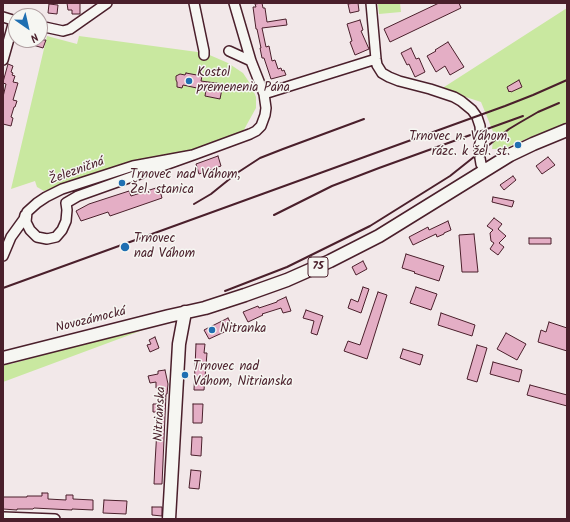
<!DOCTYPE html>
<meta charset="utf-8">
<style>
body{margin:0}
#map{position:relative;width:570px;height:522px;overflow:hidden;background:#f2e8e9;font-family:Kalam,sans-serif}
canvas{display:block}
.frame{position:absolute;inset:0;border:4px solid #4a1f2b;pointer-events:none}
.north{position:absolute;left:8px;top:8px;width:40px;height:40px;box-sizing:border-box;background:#f6f6f2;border:1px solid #b1a0a2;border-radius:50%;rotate:146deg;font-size:11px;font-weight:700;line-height:16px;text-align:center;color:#4a1f2b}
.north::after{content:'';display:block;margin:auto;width:14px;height:18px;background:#1f6fb2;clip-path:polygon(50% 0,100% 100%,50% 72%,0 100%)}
</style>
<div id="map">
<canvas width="570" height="522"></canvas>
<div class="frame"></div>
<div class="north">N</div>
</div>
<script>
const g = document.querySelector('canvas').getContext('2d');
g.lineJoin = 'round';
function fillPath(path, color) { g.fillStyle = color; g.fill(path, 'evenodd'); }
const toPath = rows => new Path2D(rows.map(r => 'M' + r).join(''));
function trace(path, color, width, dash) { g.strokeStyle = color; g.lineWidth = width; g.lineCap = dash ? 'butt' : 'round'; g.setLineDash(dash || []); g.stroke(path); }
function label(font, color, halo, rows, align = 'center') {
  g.font = font + ' Kalam,sans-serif'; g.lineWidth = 3; g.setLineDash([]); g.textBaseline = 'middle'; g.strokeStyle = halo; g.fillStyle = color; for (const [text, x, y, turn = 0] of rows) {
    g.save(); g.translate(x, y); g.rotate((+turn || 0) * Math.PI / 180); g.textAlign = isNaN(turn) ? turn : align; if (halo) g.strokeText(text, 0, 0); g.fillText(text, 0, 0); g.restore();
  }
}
const green = toPath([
 [378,3,400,3,401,12,379,14],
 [567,8,567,125,533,136,503,149,492,149,494,134,481,102,441,89],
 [47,36,77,44,79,36,205,53,228,63,243,73,251,85,256,97,256,108,241,135,185,154,132,164,44,191,37,187,35,181,11,189],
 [142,327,143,330,3,382,3,363,11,364,61,350,73,344]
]);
const building = toPath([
 [67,3,80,3,80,14,72,14,72,10,68,10,67,3],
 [262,3,263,8,265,8,267,22,286,19,287,25,262,28,266,47,269,46,272,61,275,60,278,69,281,68,282,71,284,70,286,75,271,79,264,58,262,58,260,48,261,48,257,29,256,29,253,7,256,7,255,4,262,3],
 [354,3,358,3,359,11,350,13,348,4,354,3],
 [439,3,459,3,461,8,390,42,384,29,439,3],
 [49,4,58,5,57,14,48,13,49,4],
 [360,20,363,30,361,31,369,49,355,55,350,42,352,41,347,24,360,20],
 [23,40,46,40,43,48,23,42,23,40],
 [448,42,464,67,450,75,445,66,436,72,427,56,436,51,435,50,448,42],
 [411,48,416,59,419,58,425,72,415,77,409,64,407,65,401,53,411,48],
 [8,64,13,66,11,72,13,73,12,75,15,76,13,82,18,83,13,100,17,101,15,107,14,107,11,117,13,118,11,126,3,124,3,97,6,84,3,83,3,82,8,64],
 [186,73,202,76,201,81,223,84,220,99,205,96,206,90,183,85,182,88,177,87,177,82,176,80,176,76,180,74,185,75,186,73],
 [519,80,522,87,511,92,510,91,509,92,507,87,519,80],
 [218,156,221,166,199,174,196,164,218,156],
 [548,157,555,165,542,174,536,166,548,157],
 [513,176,516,180,504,190,500,185,513,176],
 [159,187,162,198,110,216,108,212,81,221,76,211,89,204,129,191,131,196,159,187],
 [493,197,514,201,512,207,492,202,493,197],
 [494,218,502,224,498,229,506,236,499,243,504,247,498,255,490,249,494,243,491,241,490,233,493,230,487,226,494,218],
 [448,221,451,230,444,233,444,234,437,237,436,234,413,245,409,237,428,227,429,230,448,221],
 [474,234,478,272,462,272,459,235,474,234],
 [529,238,551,238,551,244,529,244,529,238],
 [406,254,444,266,439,281,414,273,415,272,402,268,406,254],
 [363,261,367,269,356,275,352,267,363,261],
 [363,287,369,289,361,313,348,308,351,299,358,302,363,287],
 [416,287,437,294,431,310,410,303,416,287],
 [378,292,387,295,367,359,344,351,348,341,360,345,378,292],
 [286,297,291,311,283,313,281,308,262,314,263,315,248,322,243,312,258,306,259,308,277,302,277,301,286,297],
 [306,310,323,316,317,335,311,333,314,321,303,318,306,310],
 [441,313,475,325,472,336,438,325,441,313],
 [228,318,233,328,209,339,204,330,228,318],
 [549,322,567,328,567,351,538,342,541,330,546,332,549,322],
 [506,333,526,344,517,360,497,349,506,333],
 [155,337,159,348,150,352,147,345,151,344,149,340,155,337],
 [196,344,205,344,204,353,207,353,204,390,194,390,196,344],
 [477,345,487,348,477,382,467,379,477,345],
 [403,349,423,355,420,365,400,358,403,349],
 [493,362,522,370,519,382,490,374,493,362],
 [165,370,168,384,167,394,166,394,162,484,154,484,155,463,158,412,153,412,153,404,159,404,160,394,158,394,158,388,156,388,156,382,150,383,148,376,158,374,158,371,165,370],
 [530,385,567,395,567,406,527,395,530,385],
 [193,404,203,404,202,423,193,423,193,404],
 [192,437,202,437,201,456,191,455,192,437],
 [191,470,201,471,199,489,189,488,191,470],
 [42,493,48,493,48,499,66,500,66,495,73,495,73,499,93,500,93,510,72,509,72,510,34,508,33,509,17,509,17,510,3,509,3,497,27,497,27,496,42,496,42,493],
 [104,500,127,501,126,514,103,513,104,500],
 [152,507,162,507,162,516,152,515,152,507]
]);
const minor = toPath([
 [194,3,204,51,204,55],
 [371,3,376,59,377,65,382,73,389,77,399,81,430,89,454,97,461,101,472,110,477,117,480,126,481,140,479,147,480,158,481,164,485,170],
 [3,17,16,21],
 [40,26,63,31,70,29,107,3],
 [229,51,251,61],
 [3,60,14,21],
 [264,94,376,59],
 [193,155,78,196,66,203,67,210,66,221,62,230,56,237,47,239,37,237,30,230,26,222,27,212,37,203,46,197,62,189,133,166,193,155,250,134,256,131,261,126,265,115,266,108,264,94,251,61,234,3],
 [3,256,11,237,24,219,25,215],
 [3,517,55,519]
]);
const major = toPath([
 [3,358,169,316,205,308,245,295,287,280,330,261,379,236,510,155,533,144,567,130],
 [169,519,179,344,185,312]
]);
const rail = toPath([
 [194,204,211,194,237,173,260,158,283,149,364,119],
 [274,215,332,186,379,168,523,116],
 [3,288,505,106,533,95,567,80],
 [225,291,287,267,370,226,450,176,509,129,519,123,538,112,559,103]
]);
const markers = [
 [189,81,4,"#1f6fb2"],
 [518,145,4,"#1f6fb2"],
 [122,183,4,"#1f6fb2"],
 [125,247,5,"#1f6fb2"],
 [212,330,4,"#1f6fb2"],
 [185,375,4,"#1f6fb2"]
];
const shields = [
 [318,267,20]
];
const shieldNames = [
 ["75",318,267]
];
const poiNames = [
 ["Kostol",197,74],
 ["premenenia Pána",197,89],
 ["Trnovec n. Váhom,",510,138,"right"],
 ["rázc. k žel. st.",510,153,"right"],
 ["Trnovec nad Váhom,",130,176],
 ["Žel. stanica",130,191],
 ["Trnovec",134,240],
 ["nad Váhom",134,255],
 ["Nitranka",220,330],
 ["Trnovec nad",193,368],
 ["Váhom, Nitrianska",193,383]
];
const streetNames = [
 ["Železničná",77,172,-20],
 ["Novozámocká",91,321,-14],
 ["Nitrianska",161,414,-87]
];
fillPath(green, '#c9e8a0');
fillPath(building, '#e4aec5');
trace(building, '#4a1f2b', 1);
trace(minor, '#4a1f2b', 12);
trace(major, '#4a1f2b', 15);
trace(minor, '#f6f6f2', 9);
trace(major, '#f6f6f2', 12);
trace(rail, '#4a1f2b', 2);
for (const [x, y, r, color] of markers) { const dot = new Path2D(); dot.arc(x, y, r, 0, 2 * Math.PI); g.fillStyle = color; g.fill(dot); trace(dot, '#f6f6f2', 1.5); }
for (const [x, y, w] of shields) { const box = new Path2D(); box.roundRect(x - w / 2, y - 10, w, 20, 3); g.fillStyle = '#f6f6f2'; g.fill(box); trace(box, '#4a1f2b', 1); }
label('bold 12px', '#4a1f2b', null, shieldNames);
label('13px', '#4a1f2b', '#f6f6f2', poiNames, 'left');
label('13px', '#4a1f2b', '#f6f6f2', streetNames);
</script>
